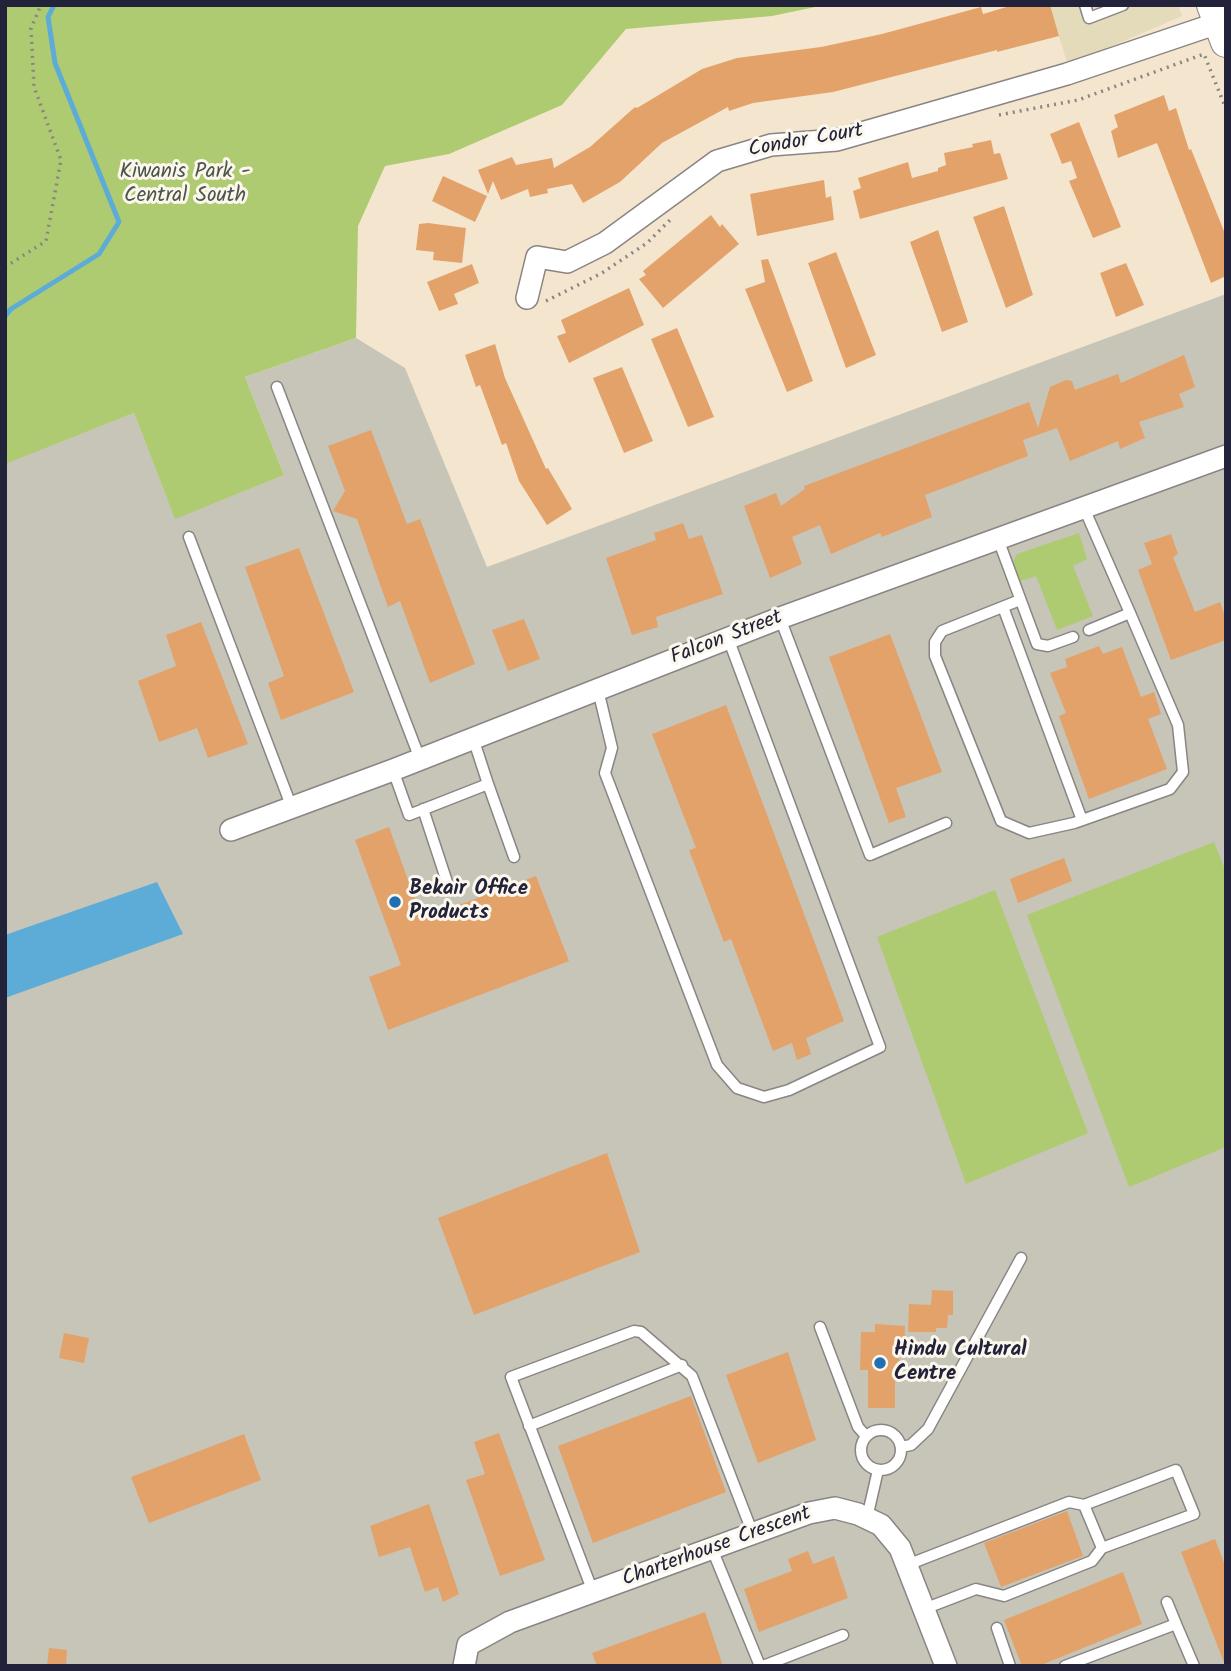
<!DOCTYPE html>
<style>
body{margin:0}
#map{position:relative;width:1231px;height:1671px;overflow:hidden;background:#f4e6ce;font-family:Kalam,sans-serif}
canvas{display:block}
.frame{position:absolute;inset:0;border:7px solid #22223b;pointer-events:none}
</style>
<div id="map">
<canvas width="1231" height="1671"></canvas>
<div class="frame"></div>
</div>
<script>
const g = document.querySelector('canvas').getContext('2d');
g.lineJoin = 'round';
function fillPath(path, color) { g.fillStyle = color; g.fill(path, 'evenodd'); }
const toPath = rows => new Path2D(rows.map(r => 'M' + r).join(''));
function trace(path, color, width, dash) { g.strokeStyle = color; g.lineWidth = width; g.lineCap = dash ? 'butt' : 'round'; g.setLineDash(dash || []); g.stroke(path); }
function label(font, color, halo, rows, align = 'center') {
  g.font = font + ' Kalam,sans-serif'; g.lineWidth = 6; g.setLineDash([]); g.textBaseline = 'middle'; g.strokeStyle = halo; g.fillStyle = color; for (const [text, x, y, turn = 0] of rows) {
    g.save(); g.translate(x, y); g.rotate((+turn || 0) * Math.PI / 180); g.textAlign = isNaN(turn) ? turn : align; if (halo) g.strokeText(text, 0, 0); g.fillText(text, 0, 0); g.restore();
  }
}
const built = toPath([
 [1049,5,1178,5,1182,16,1068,65]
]);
const industrial = toPath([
 [1226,294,1226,1666,5,1666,5,463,134,413,175,518,284,475,245,377,356,338,405,368,487,567]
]);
const green = toPath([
 [5,5,825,5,772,16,626,29,562,105,449,154,385,166,358,226,356,338,245,377,284,475,175,519,134,413,5,464],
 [1079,533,1087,559,1073,566,1093,616,1057,630,1036,576,1020,581,1013,563,1017,554],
 [1214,842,1226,872,1226,1147,1129,1187,1027,915],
 [995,890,1088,1133,966,1184,877,937]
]);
const water = toPath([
 [157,882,183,934,5,998,5,935]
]);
const stream = toPath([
 [5,316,11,309,99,254,119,222,55,63,48,17,54,5]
]);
const building = toPath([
 [1013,5,1050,5,1059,36,997,52,997,50,833,92,753,103,729,111,728,107,662,143,620,182,583,203,572,184,547,189,548,193,530,197,528,189,501,200,493,181,488,194,478,170,512,157,516,165,552,158,554,168,590,147,635,107,637,108,702,69,737,58,821,47,882,34,981,7,983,14],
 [1164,95,1169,111,1176,108,1189,150,1191,149,1226,236,1226,276,1211,283,1157,143,1118,158,1111,131,1118,127,1114,115],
 [1079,122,1121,227,1093,238,1069,181,1077,178,1071,161,1062,164,1050,134],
 [991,140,994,154,1000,153,1008,179,860,219,853,191,861,188,858,178,908,162,912,178,938,171,938,168,946,165,944,153,973,147,972,144],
 [443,176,487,196,475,222,432,201],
 [824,180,826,198,831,196,834,220,757,236,750,194],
 [1004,206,1033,295,1006,308,973,217],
 [711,215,720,227,722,224,739,244,663,308,639,279,646,275,643,271],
 [428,223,466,228,462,263,433,260,434,252,416,250,419,224],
 [938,230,968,322,942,332,910,242],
 [836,252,876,355,846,368,808,263],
 [768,259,813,381,787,392,745,289,765,282,761,260],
 [1126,263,1144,305,1116,317,1100,273],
 [472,264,479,283,454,294,458,304,439,311,427,282],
 [629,288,644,325,569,363,557,336,566,333,561,320],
 [677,328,714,417,688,427,651,339],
 [495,344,505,378,546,469,548,468,572,509,547,525,519,481,506,443,502,445,480,385,476,387,465,355],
 [1184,355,1195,387,1179,394,1184,407,1139,422,1145,438,1120,449,1118,441,1070,461,1057,428,1023,440,1028,456,925,495,932,517,882,537,880,533,831,554,820,525,792,537,802,564,770,578,744,506,776,493,781,506,805,489,804,486,1029,402,1038,428,1050,387,1066,380,1072,381,1075,390,1118,374,1121,383],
 [622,367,653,441,624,453,593,378],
 [371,430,407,524,420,519,475,664,430,683,400,601,388,607,357,519,333,511,345,491,328,446],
 [683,523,689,539,702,535,723,594,656,617,658,627,632,635,606,558,656,540,654,533],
 [1171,534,1178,554,1173,557,1195,612,1220,602,1226,619,1226,640,1171,660,1138,570,1152,564,1144,543],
 [299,548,354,692,281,720,268,683,284,676,245,567],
 [524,619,540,659,508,671,492,630],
 [201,622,248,744,208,758,197,728,159,742,138,681,176,666,166,635],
 [890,634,942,772,896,788,906,817,889,823,829,657],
 [1099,646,1103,654,1122,647,1141,697,1154,692,1161,714,1148,719,1167,769,1089,799,1059,716,1066,713,1050,673,1067,667,1065,659],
 [726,705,844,1021,806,1038,811,1054,797,1060,792,1043,773,1051,731,939,724,942,689,850,696,848,652,734],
 [389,827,422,919,536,876,569,961,388,1030,369,977,401,965,355,840],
 [1064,858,1072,881,1018,903,1010,879],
 [607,1153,640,1252,474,1315,438,1218],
 [932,1290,953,1291,953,1315,948,1315,947,1328,936,1328,936,1332,908,1332,909,1304,931,1305],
 [875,1324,905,1326,904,1357,899,1357,900,1370,895,1370,895,1408,868,1408,868,1370,860,1370,861,1332,875,1332],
 [64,1333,89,1338,84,1363,59,1358],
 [788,1352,816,1440,758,1463,726,1375],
 [691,1396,726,1492,593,1543,558,1446],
 [499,1433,545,1560,500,1576,466,1480,485,1474,474,1442],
 [244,1434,261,1480,149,1523,131,1477],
 [429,1504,459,1594,443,1602,438,1587,425,1592,410,1547,379,1557,370,1526],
 [1067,1511,1083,1556,1001,1587,984,1543],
 [1215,1539,1226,1568,1225,1665,1181,1552],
 [808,1551,813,1564,834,1556,848,1598,759,1632,744,1589,792,1571,788,1559],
 [1123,1572,1142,1624,1039,1666,1022,1666,1004,1620],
 [705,1612,723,1666,597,1666,592,1653],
 [49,1648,67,1650,66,1666,47,1666]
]);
const path = toPath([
 [999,115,1078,100,1204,54,1226,109],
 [5,267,46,241,61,160,34,87,31,28,41,5],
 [546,301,602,273,647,243,670,220]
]);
const lane = toPath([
 [1085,5,1089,18,1123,5],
 [277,387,420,759],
 [1084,508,1130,613,1089,630],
 [189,537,292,808],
 [998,539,1037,644,1048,646,1073,637],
 [1020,600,942,631,935,642,935,656,1001,821,1029,833,1074,823,1170,789,1183,772,1178,725,1130,613],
 [1003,607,1082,820],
 [780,618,870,855,946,823],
 [598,690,612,748,605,773,717,1065,737,1088,764,1097,789,1090,880,1047,728,638],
 [393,770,409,815,488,784,473,738],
 [488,784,514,857],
 [423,809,448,885],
 [820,1327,858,1427,866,1436],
 [529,1426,682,1365],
 '861 1450a20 20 0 1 1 40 0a20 20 0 1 1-40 0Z',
 [901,1447,911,1445,928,1429,1021,1258],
 [1084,1505,1102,1548],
 [867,1518,878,1470],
 [712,1549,760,1666],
 [907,1565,1069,1502,1084,1505,1176,1470,1194,1514,1102,1548,1092,1561,1004,1596,976,1589,924,1609],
 [593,1592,511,1377,634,1331,641,1332,692,1376,753,1534],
 [1167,1602,1176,1624],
 [997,1628,1010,1666],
 [763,1666,843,1635],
 [1065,1666,1176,1624,1194,1666]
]);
const street = toPath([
 [527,298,537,257,567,262,605,243,717,161,771,145,837,140,1067,74,1218,23],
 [231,830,393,770,780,618,1226,456],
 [464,1666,468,1645,510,1622,809,1513,835,1508,858,1514,881,1525,900,1548,946,1666]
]);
const secondary = toPath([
 [1212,5,1226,42]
]);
const markers = [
 [395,902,7,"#1f6fb2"],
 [880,1363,7,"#1f6fb2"]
];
const streetNames = [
 ["Condor Court",806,142,-10],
 ["Falcon Street",727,639,-21],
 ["Charterhouse Crescent",717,1548,-20]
];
const parkNames = [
 ["Kiwanis Park -",185,173],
 ["Central South",185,197]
];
const poiNames = [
 ["Bekair Office",409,890],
 ["Products",409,914],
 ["Hindu Cultural",894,1351],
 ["Centre",894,1375]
];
fillPath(built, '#e3dbba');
fillPath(industrial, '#c6c5b8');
fillPath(green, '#afcb71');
fillPath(water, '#5dacd7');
trace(stream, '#5dacd7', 5);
fillPath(building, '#e4a26b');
trace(lane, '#8b8484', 13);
trace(street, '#8b8484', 24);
trace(secondary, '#8b8484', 32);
trace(path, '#8b8484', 3.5, [2, 5]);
trace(lane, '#fff', 10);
trace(street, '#fff', 21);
trace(secondary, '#fff', 30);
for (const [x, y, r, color] of markers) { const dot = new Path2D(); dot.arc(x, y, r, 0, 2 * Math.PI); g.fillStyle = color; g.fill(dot); trace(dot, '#fbf7ec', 2.5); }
label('21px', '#22223b', '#fbf7ec', streetNames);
label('21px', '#4c554b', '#fbf7ec', parkNames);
label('bold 21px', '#22223b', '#fbf7ec', poiNames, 'left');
</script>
